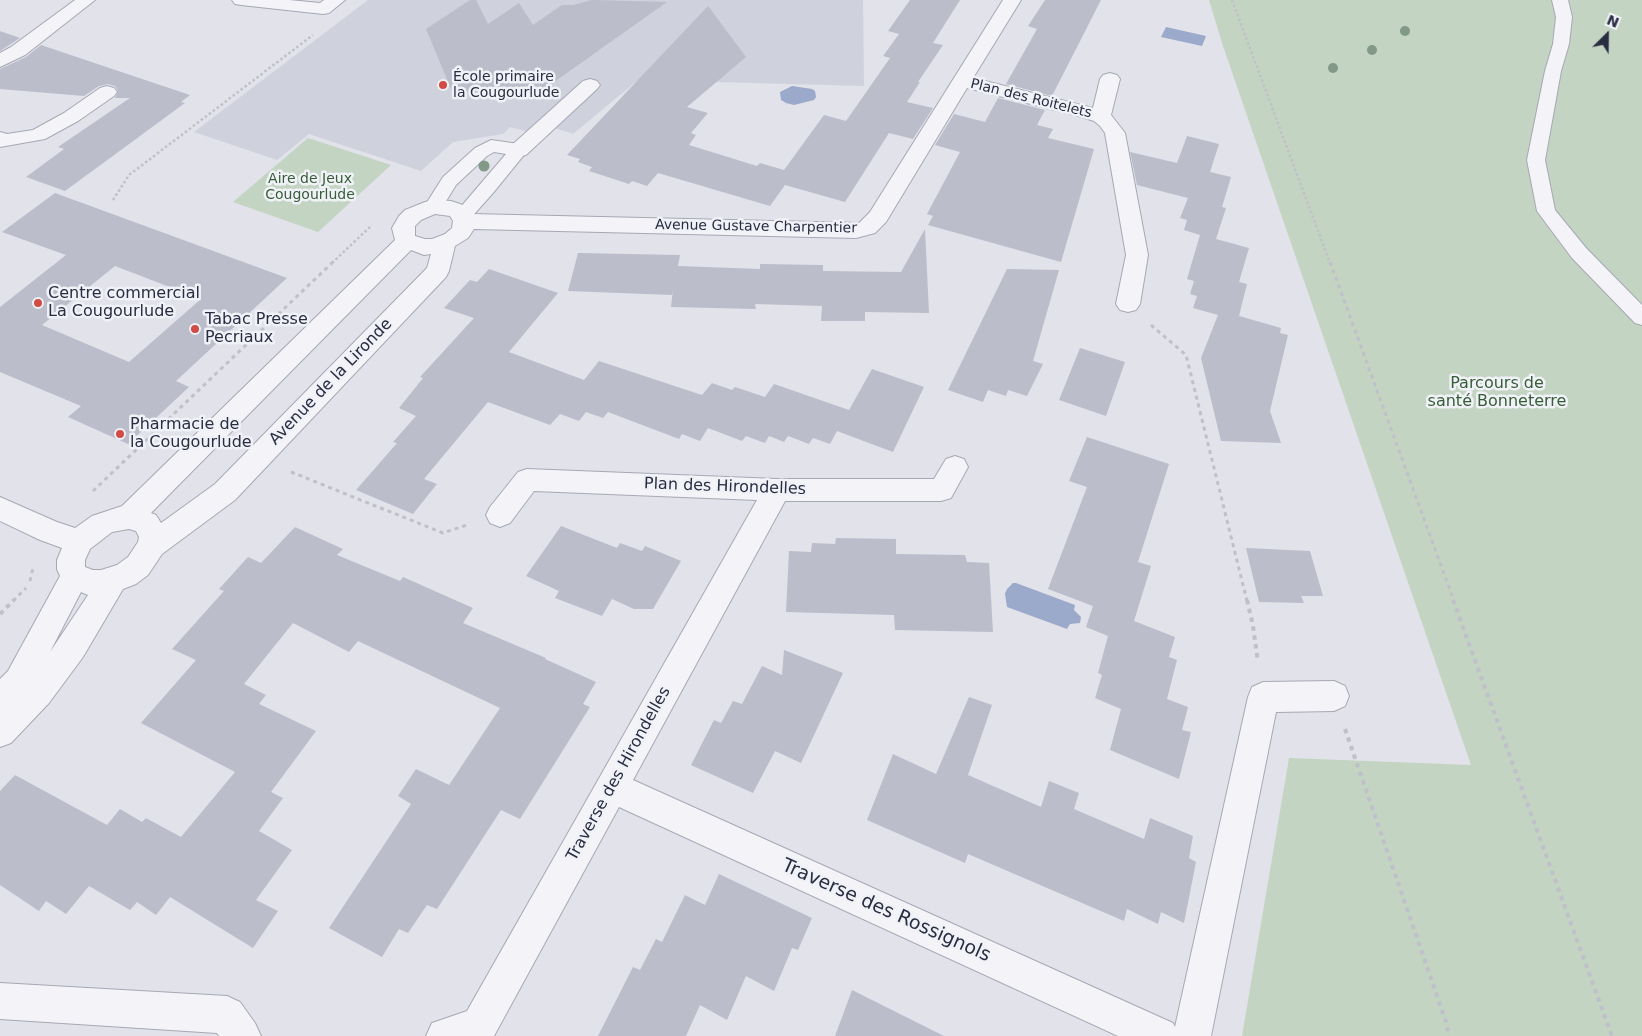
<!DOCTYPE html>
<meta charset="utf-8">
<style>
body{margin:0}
#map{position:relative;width:1642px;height:1036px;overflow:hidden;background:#e1e2ea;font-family:"DejaVu Sans",sans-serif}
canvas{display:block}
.north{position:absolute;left:1582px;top:10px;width:50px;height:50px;-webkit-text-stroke:4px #f0f2f7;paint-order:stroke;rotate:23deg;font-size:14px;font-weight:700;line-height:20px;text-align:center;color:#292d42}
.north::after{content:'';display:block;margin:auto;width:18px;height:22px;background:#292d42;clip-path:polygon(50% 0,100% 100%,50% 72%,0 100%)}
</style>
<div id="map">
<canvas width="1642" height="1036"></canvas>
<div class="north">N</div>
</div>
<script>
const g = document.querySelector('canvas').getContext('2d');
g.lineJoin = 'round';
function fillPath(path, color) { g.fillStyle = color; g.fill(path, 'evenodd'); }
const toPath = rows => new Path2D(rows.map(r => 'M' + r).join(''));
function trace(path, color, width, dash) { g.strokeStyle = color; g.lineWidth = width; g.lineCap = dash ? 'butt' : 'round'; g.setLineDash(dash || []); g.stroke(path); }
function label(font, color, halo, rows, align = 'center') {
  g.font = font + ' "DejaVu Sans",sans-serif'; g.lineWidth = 5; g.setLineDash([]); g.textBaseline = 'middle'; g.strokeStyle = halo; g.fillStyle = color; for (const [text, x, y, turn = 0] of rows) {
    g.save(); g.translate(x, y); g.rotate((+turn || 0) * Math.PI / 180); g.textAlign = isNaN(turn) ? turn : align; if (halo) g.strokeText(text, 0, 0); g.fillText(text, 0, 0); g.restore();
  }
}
const built = toPath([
 [368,0,863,0,864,86,638,80,573,134,552,127,544,136,510,127,503,134,453,142,421,171,309,134,277,160,194,132]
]);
const green = toPath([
 [1209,0,1642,0,1642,1036,1242,1036,1289,758,1471,765,1223,46],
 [308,138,391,165,318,232,233,202]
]);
const water = toPath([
 [1166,27,1206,36,1202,46,1161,37],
 [792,86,812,89,815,91,816,97,814,100,794,105,786,103,781,100,780,92],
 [1013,583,1016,583,1075,605,1074,610,1081,617,1080,623,1070,624,1067,629,1007,607,1005,594,1007,589]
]);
const building = toPath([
 [470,0,476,0,488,24,519,3,533,25,562,5,573,5,592,0,667,2,540,92,535,90,531,93,521,89,515,94,452,91,426,29],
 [910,0,960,0,933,43,943,45,918,82,920,82,907,102,933,108,913,139,889,133,845,202,785,185,770,206,658,173,647,186,632,181,629,184,589,171,592,167,578,162,580,159,567,155,708,6,746,57,687,107,708,113,691,133,696,135,689,145,757,166,760,163,784,170,824,115,846,121,890,58,883,56,899,34,888,31],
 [1045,0,1101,0,1052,96,1006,84,1037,29,1028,26],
 [0,31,20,38,0,51],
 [41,45,160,85,190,95,181,102,185,103,65,191,26,177,64,149,58,147,130,98,115,98,118,91,115,86,108,84,99,86,84,96,0,89,0,69,26,57],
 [998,98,1045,110,1037,125,1053,129,1048,138,1094,149,1061,262,928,225,933,216,927,214,960,152,935,145,954,114,985,122],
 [1187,136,1219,144,1210,172,1231,177,1222,207,1226,208,1216,239,1249,248,1239,282,1247,284,1239,316,1281,328,1280,333,1288,335,1270,411,1281,443,1221,441,1201,358,1218,315,1193,308,1197,296,1190,294,1194,281,1187,279,1200,235,1184,230,1187,220,1180,218,1188,198,1137,185,1130,152,1177,163],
 [55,193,287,278,176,381,189,387,128,444,68,417,81,406,0,372,0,307,66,255,2,232],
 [115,266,201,299,129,362,42,325],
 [925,229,929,313,865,312,865,321,821,321,822,306,755,304,756,309,671,307,673,289,672,295,568,291,578,253,680,255,678,266,760,269,760,264,823,265,823,271,901,272],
 [489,269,558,293,509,352,584,380,599,361,702,395,712,383,732,390,735,387,765,397,774,384,849,410,872,369,924,387,893,452,837,431,830,444,813,438,809,444,788,436,784,442,769,436,765,443,746,436,742,441,708,428,700,441,682,434,679,439,608,412,603,418,586,412,579,421,560,414,550,425,488,402,424,479,437,484,413,514,356,490,397,443,393,442,416,416,399,408,423,378,420,377,474,318,444,308,470,280,477,282],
 [1007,269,1059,270,1033,361,1043,364,1027,396,1008,390,1006,396,988,390,983,402,948,390],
 [1080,348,1125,362,1106,416,1059,400],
 [1087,437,1169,464,1138,562,1151,566,1134,621,1175,637,1169,657,1177,660,1167,699,1188,707,1182,730,1191,732,1179,779,1110,750,1121,709,1095,698,1102,675,1098,673,1108,636,1086,627,1093,606,1048,589,1087,487,1069,481],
 [561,526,617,548,620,543,642,551,645,546,681,561,653,609,634,609,612,599,602,616,555,598,559,591,526,576],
 [295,527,343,549,337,555,400,581,403,577,473,608,463,623,546,658,545,659,596,682,583,704,590,707,520,819,501,810,437,909,427,905,408,933,399,929,382,957,329,928,411,804,398,796,416,769,449,785,500,708,358,641,349,652,293,623,244,684,266,695,259,704,316,731,271,792,283,798,259,831,292,850,256,900,278,911,253,948,170,897,156,915,137,902,130,910,89,886,66,914,46,901,39,911,0,885,0,791,15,775,107,825,120,809,142,822,146,818,181,837,235,772,141,723,196,660,172,649,224,591,219,589,248,557,261,563],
 [836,538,896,539,896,554,965,555,967,562,989,563,993,632,895,630,894,615,786,612,789,551,811,552,812,543,835,544],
 [1246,548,1310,551,1323,596,1301,596,1304,603,1259,602],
 [784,650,843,673,801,763,775,751,753,793,691,765,714,720,721,723,733,701,742,704,762,666,782,675],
 [969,697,992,705,968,775,1041,807,1049,781,1079,793,1074,809,1144,839,1150,818,1193,836,1189,858,1196,862,1184,923,1161,912,1158,924,1127,909,1124,921,968,854,965,863,867,820,893,754,936,774],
 [719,874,812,918,798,950,792,948,774,991,746,976,727,1020,700,1005,686,1036,598,1036,633,967,640,970,656,939,662,942,685,895,705,905],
 [852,990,944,1036,835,1036]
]);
const pathFar2 = toPath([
 [1232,0,1330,263],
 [113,200,129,175,313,35],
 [332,263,372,225]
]);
const pathFar1 = toPath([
 [1330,262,1454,601],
 [1151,325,1186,355,1247,601],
 [291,472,443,533,467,525],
 [93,491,333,262],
 [30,581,33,568],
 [13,601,26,588]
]);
const path = toPath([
 [1247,600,1253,626,1258,662],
 [1453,600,1612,1036],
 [0,614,14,600],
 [1345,729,1446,1022,1449,1036]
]);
const service = toPath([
 [1552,0,1568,0,1572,17,1569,44,1561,71,1545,160,1555,210,1586,248,1642,305,1642,325,1635,323,1572,258,1537,211,1527,160,1545,71,1553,44,1556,17,1552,0],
 [491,140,519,144,525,146,528,150,493,193,469,220,462,222,455,220,453,216,506,154,494,152,487,156,456,185,440,211,433,213,426,211,424,207,443,177,475,148,491,140]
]);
const minor = toPath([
 [75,0,95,0,25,55,0,67,0,53,11,47,75,0],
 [232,0,289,0,320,3,324,0,345,0,329,13,323,14,241,5,235,4,232,0],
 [1003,0,1021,0,973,78,1093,108,1100,79,1103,75,1110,73,1117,75,1120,79,1111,115,1125,133,1148,255,1140,304,1136,310,1128,312,1120,310,1116,304,1126,255,1105,133,1100,126,1094,121,1082,117,967,88,886,222,875,233,856,238,474,229,468,238,455,246,449,271,446,277,235,500,162,554,148,575,136,584,123,589,83,657,49,703,11,743,0,747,0,679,8,671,60,576,57,569,57,560,62,548,40,540,0,521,0,497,57,522,75,528,92,516,122,506,395,240,392,228,399,216,405,210,425,202,433,200,451,201,466,206,471,214,859,223,870,212,1003,0],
 [435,214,450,216,453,221,452,228,445,234,432,239,425,239,415,236,415,226,421,220,435,214],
 [411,250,424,255,431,254,427,268,215,484,161,523,156,515,151,513,411,250],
 [129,529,136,531,139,537,138,542,128,557,117,565,101,570,93,570,85,567,85,560,90,549,112,532,129,529],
 [81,592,88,595,50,652,81,592],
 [590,79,597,81,600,85,597,89,526,155,519,156,512,155,509,150,512,145,583,81,590,79],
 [107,86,114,88,117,92,114,96,78,121,45,139,0,147,0,132,7,134,33,130,64,113,100,88,107,86],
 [955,456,964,459,968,467,951,498,941,501,785,501,633,780,1173,1023,1175,1027,1248,697,1252,687,1263,682,1334,681,1345,686,1349,696,1345,706,1334,711,1276,712,1211,1036,1118,1036,619,807,494,1036,426,1036,432,1023,467,1011,757,500,534,491,510,523,500,527,490,523,486,515,490,507,518,472,527,469,777,479,934,479,946,459,955,456],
 [0,983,227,996,240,1002,255,1023,261,1036,219,1036,217,1033,0,1019,0,983]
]);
const trees = [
 [1405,31,5],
 [1372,50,5],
 [1333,68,5],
 [484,166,5.5]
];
const markers = [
 [443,85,5,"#d04c45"],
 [38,303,5,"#d04c45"],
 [195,329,5,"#d04c45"],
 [120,434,5,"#d04c45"]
];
const farPoinames = [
 ["École primaire",453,77],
 ["la Cougourlude",453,93]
];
const farStreetnames = [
 ["Plan des Roitelets",1031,99,14],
 ["Avenue Gustave Charpentier",756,227,1]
];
const farParknames = [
 ["Aire de Jeux",310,179],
 ["Cougourlude",310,195]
];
const poiNames = [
 ["Centre commercial",48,294],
 ["La Cougourlude",48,312],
 ["Tabac Presse",205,320],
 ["Pecriaux",205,338],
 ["Pharmacie de",130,425],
 ["la Cougourlude",130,443]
];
const streetNames = [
 ["Avenue de la Lironde",331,382,-46],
 ["Plan des Hirondelles",725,487,2],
 ["Traverse des Hirondelles",619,774,-61]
];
const parkNames = [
 ["Parcours de",1497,384],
 ["santé Bonneterre",1497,402]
];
const nearStreetnames = [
 ["Traverse des Rossignols",886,911,24]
];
fillPath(built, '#cfd1dc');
fillPath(green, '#c3d4c2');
fillPath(water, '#9ba9ca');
fillPath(building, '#bbbdca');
trace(service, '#a6a8b4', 2);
trace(minor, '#a6a8b4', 2);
trace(pathFar2, '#bfc0c9', 2.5, [2.5, 2.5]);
trace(pathFar1, '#bfc0c9', 3, [4, 4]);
trace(path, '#bfc0c9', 4, [4.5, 4.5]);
fillPath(service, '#f4f4f8');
fillPath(minor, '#f4f4f8');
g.fillStyle = '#839988';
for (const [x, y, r] of trees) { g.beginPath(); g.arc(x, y, r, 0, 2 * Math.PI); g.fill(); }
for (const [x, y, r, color] of markers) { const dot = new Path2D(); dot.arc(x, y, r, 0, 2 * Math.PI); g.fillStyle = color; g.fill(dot); trace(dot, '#f0f2f7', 2); }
label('14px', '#292d42', '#f0f2f7', farPoinames, 'left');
label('14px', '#292d42', '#f0f2f7', farStreetnames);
label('14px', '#365d37', '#f0f2f7', farParknames);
label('16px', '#292d42', '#f0f2f7', poiNames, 'left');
label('16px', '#292d42', '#f0f2f7', streetNames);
label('16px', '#365d37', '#f0f2f7', parkNames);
label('19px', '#292d42', '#f0f2f7', nearStreetnames);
</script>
